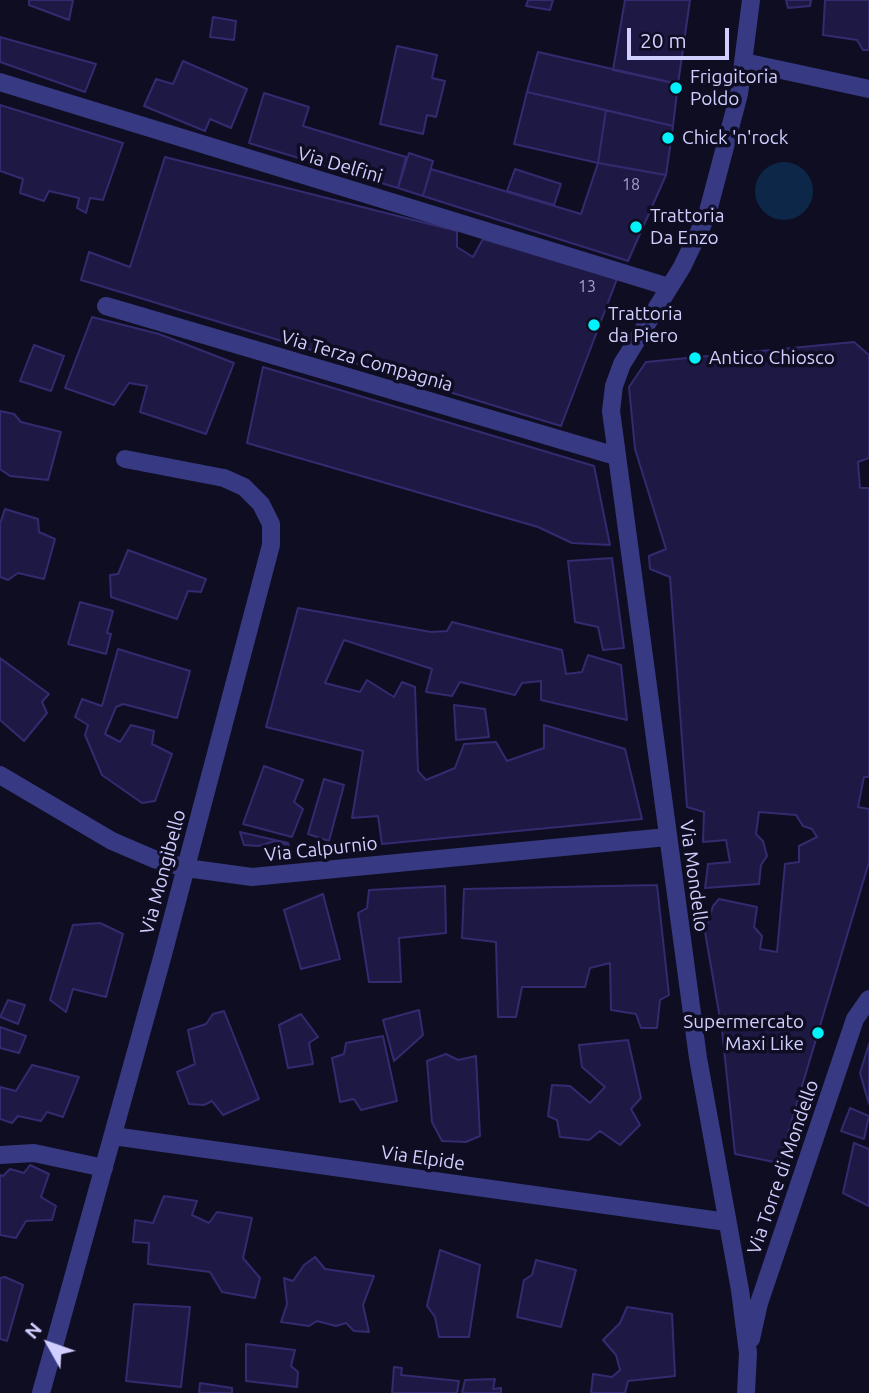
<!DOCTYPE html>
<style>
body{margin:0}
#map{position:relative;width:869px;height:1393px;overflow:hidden;background:#0f0d22;font-family:Ubuntu,sans-serif}
canvas{display:block}
.north{position:absolute;left:14px;top:1309px;width:70px;height:70px;-webkit-text-stroke:5px #0f0d22;paint-order:stroke;rotate:310deg;font-size:19px;font-weight:700;line-height:28px;text-align:center;color:#d0cfff}
.north::after{content:'';display:block;margin:auto;width:24px;height:32px;background:#d0cfff;clip-path:polygon(50% 0,100% 100%,50% 72%,0 100%)}
.scale{position:absolute;left:627px;top:28px;width:102px;height:32px;box-sizing:border-box;border:4px solid #d0cfff;border-top:0;padding-left:9px;font-size:21px;line-height:24px;white-space:nowrap;color:#d0cfff;-webkit-text-stroke:5px #0f0d22;paint-order:stroke}
</style>
<div id="map">
<canvas width="869" height="1393"></canvas>
<div class="north">N</div>
<div class="scale">20 m</div>
</div>
<script>
const g = document.querySelector('canvas').getContext('2d');
g.lineJoin = 'round';
function fillPath(path, color) { g.fillStyle = color; g.fill(path, 'evenodd'); }
const toPath = rows => new Path2D(rows.map(r => 'M' + r).join(''));
function trace(path, color, width, dash) { g.strokeStyle = color; g.lineWidth = width; g.lineCap = dash ? 'butt' : 'round'; g.setLineDash(dash || []); g.stroke(path); }
function label(font, color, halo, rows, align = 'center') {
  g.font = font + ' Ubuntu,sans-serif'; g.lineWidth = 7; g.setLineDash([]); g.textBaseline = 'middle'; g.strokeStyle = halo; g.fillStyle = color; for (const [text, x, y, turn = 0] of rows) {
    g.save(); g.translate(x, y); g.rotate((+turn || 0) * Math.PI / 180); g.textAlign = isNaN(turn) ? turn : align; if (halo) g.strokeText(text, 0, 0); g.fillText(text, 0, 0); g.restore();
  }
}
const water = toPath([
 '755 191a29 29 0 1 1 58 0a29 29 0 1 1-58 0Z'
]);
const building = toPath([
 [29,0,73,0,69,20,29,5,29,0],
 [528,0,553,0,550,10,526,6,528,0],
 [625,0,690,0,678,84,613,70,625,0],
 [786,0,811,0,810,6,788,8,786,0],
 [825,0,869,0,869,50,863,50,857,40,823,35,825,0],
 [213,17,236,21,234,40,210,37,213,17],
 [0,37,96,64,85,92,0,62,0,37],
 [397,46,437,55,432,78,445,81,436,117,427,115,423,134,380,124,397,46],
 [538,52,678,84,673,126,527,92,538,52],
 [183,61,247,89,231,128,210,119,205,131,144,106,156,79,173,84,183,61],
 [527,92,606,110,598,163,514,144,527,92],
 [264,93,309,107,303,126,406,157,398,188,249,143,264,93],
 [0,105,123,143,103,200,90,198,86,213,77,208,79,198,49,191,44,201,20,193,23,179,0,171,0,105],
 [606,110,673,126,666,175,598,163,606,110],
 [409,153,433,161,423,196,398,188,409,153],
 [165,157,457,231,457,247,473,257,483,239,617,279,561,426,81,280,89,252,130,267,165,157],
 [598,163,666,175,628,261,423,196,431,169,581,214,598,163],
 [515,169,561,184,554,205,507,191,515,169],
 [92,317,159,334,234,363,206,434,140,412,147,386,129,383,114,405,65,388,92,317],
 [854,342,869,355,869,458,858,462,860,488,869,488,869,777,864,777,858,807,869,809,869,862,779,1163,735,1154,722,1030,705,932,713,906,719,899,757,907,754,927,762,936,760,949,777,952,785,864,799,862,799,846,817,837,812,829,803,826,796,815,759,812,756,834,763,841,767,856,761,865,759,884,705,888,708,864,730,862,726,840,703,842,704,812,687,807,670,577,650,569,649,556,666,549,635,449,629,387,646,362,854,342],
 [34,345,64,356,51,391,20,381,34,345],
 [263,367,594,466,610,545,572,543,538,527,247,443,263,367],
 [0,411,14,414,21,422,61,432,48,480,10,476,0,469,0,411],
 [5,509,38,519,39,532,55,539,44,579,18,573,8,580,0,577,0,524,5,509],
 [128,550,206,579,201,592,188,591,177,619,111,597,110,575,118,574,128,550],
 [612,558,624,648,603,650,598,627,575,622,568,561,612,558],
 [80,602,113,611,107,633,111,634,106,654,68,644,80,602],
 [298,608,431,632,447,631,452,622,562,650,566,674,582,672,588,655,621,665,627,720,541,700,541,681,522,683,515,695,460,682,452,696,426,692,432,669,344,640,325,683,360,692,367,680,394,697,402,682,415,687,418,771,426,780,455,768,464,744,496,742,507,761,544,748,544,725,625,749,642,819,382,844,378,816,352,818,363,751,266,727,298,608],
 [118,649,190,671,177,718,123,704,116,707,105,734,120,742,131,725,154,731,152,744,172,754,155,801,142,803,102,775,85,735,88,725,75,717,82,699,102,706,118,649],
 [0,658,49,694,42,702,47,713,24,741,0,720,0,658],
 [454,705,485,709,489,737,456,740,454,705],
 [264,766,303,780,294,802,303,809,292,837,243,824,264,766],
 [324,779,344,785,329,841,308,834,324,779],
 [240,832,288,843,289,846,275,841,259,846,244,845,240,832],
 [657,885,669,995,660,1000,657,1028,641,1028,636,1014,611,1010,610,963,590,968,585,987,522,987,516,1017,498,1017,496,942,462,938,464,889,657,885],
 [445,886,446,933,399,938,401,982,369,982,358,913,367,908,369,890,445,886],
 [323,894,340,959,301,969,284,910,323,894],
 [100,923,123,934,106,997,73,989,66,1012,50,1000,73,925,100,923],
 [8,1000,25,1005,18,1024,0,1017,8,1000],
 [419,1010,423,1035,394,1061,383,1020,419,1010],
 [224,1011,259,1099,223,1115,212,1101,204,1105,189,1104,177,1072,195,1064,188,1030,206,1024,213,1014,224,1011],
 [301,1014,318,1037,309,1043,313,1064,288,1068,279,1025,301,1014],
 [0,1027,26,1036,19,1053,0,1048,0,1027],
 [383,1036,397,1101,361,1110,354,1099,340,1102,332,1058,344,1054,346,1043,383,1036],
 [628,1040,641,1098,631,1109,640,1125,620,1145,600,1131,589,1140,560,1137,557,1120,548,1116,552,1085,570,1086,590,1103,605,1087,582,1067,579,1045,628,1040],
 [869,1044,869,1104,860,1073,869,1044],
 [446,1054,458,1060,476,1056,480,1136,466,1142,442,1141,432,1122,427,1061,446,1054],
 [32,1065,79,1077,63,1117,47,1112,41,1121,18,1116,12,1123,0,1119,0,1087,16,1091,32,1065],
 [850,1108,869,1116,864,1139,841,1131,850,1108],
 [854,1143,869,1149,869,1206,843,1193,854,1143],
 [30,1165,49,1174,41,1197,56,1206,52,1220,26,1221,16,1238,0,1235,0,1175,3,1176,10,1169,24,1173,30,1165],
 [164,1196,197,1201,192,1215,209,1223,217,1212,252,1218,243,1258,260,1278,255,1298,222,1292,210,1272,148,1264,149,1243,133,1242,135,1220,153,1223,164,1196],
 [440,1250,480,1265,469,1337,439,1337,435,1317,427,1306,440,1250],
 [315,1257,325,1269,374,1276,363,1305,369,1332,354,1331,346,1323,336,1326,317,1321,309,1326,281,1322,287,1304,284,1278,293,1281,304,1265,315,1257],
 [536,1260,576,1270,561,1327,517,1317,524,1280,532,1275,536,1260],
 [5,1277,23,1285,7,1341,0,1339,0,1278,5,1277],
 [134,1304,190,1307,181,1387,126,1381,134,1304],
 [627,1307,672,1314,675,1376,628,1381,625,1393,591,1393,593,1374,612,1377,620,1370,616,1355,603,1340,620,1323,627,1307],
 [246,1344,295,1350,291,1366,298,1372,297,1387,246,1381,246,1344],
 [394,1367,402,1368,401,1375,459,1381,457,1393,392,1393,394,1367],
 [495,1379,493,1389,501,1388,501,1393,462,1393,465,1380,495,1379],
 [200,1383,232,1388,232,1393,199,1393,200,1383]
]);
const minor = toPath([
 [744,62,869,89],
 [0,82,669,287],
 [106,306,616,456],
 [0,775,112,841,154,859,186,868,252,877,667,837],
 [113,1136,727,1222],
 [0,1155,34,1153,104,1168],
 [751,1339,759,1303,855,1019,869,999],
 [41,1393,162,958,271,545,271,524,261,504,244,487,224,478,125,459],
 [746,1393,748,1353,740,1290,698,1058,611,411,614,386,622,364,682,267,707,215,739,94,751,0]
]);
const markers = [
 [676,88,7,"#00f3fa"],
 [668,138,7,"#00f3fa"],
 [636,227,7,"#00f3fa"],
 [594,325,7,"#00f3fa"],
 [695,358,7,"#00f3fa"],
 [818,1033,7,"#00f3fa"]
];
const numberNames = [
 ["18",631,185],
 ["13",587,287]
];
const poiNames = [
 ["Friggitoria",690,77],
 ["Poldo",690,99],
 ["Chick 'n'rock",682,138],
 ["Trattoria",650,216],
 ["Da Enzo",650,238],
 ["Trattoria",608,314],
 ["da Piero",608,336],
 ["Antico Chiosco",709,358],
 ["Supermercato",804,1022,"right"],
 ["Maxi Like",804,1044,"right"]
];
const streetNames = [
 ["Via Delfini",340,165,16],
 ["Via Terza Compagnia",367,361,16],
 ["Via Calpurnio",321,849,-6],
 ["Via Mongibello",163,872,-75],
 ["Via Mondello",694,876,82],
 ["Via Elpide",423,1158,8],
 ["Via Torre di Mondello",783,1167,-71]
];
fillPath(water, '#0c2748');
fillPath(building, '#1e1944');
trace(building, '#332b70', 2);
trace(minor, '#373a82', 18);
for (const [x, y, r, color] of markers) { const dot = new Path2D(); dot.arc(x, y, r, 0, 2 * Math.PI); g.fillStyle = color; g.fill(dot); trace(dot, '#0f0d22', 2.5); }
label('16px', '#a4a2d0', null, numberNames);
label('19px', '#d0cfff', '#0f0d22', poiNames, 'left');
label('19px', '#d0cfff', '#0f0d22', streetNames);
</script>
